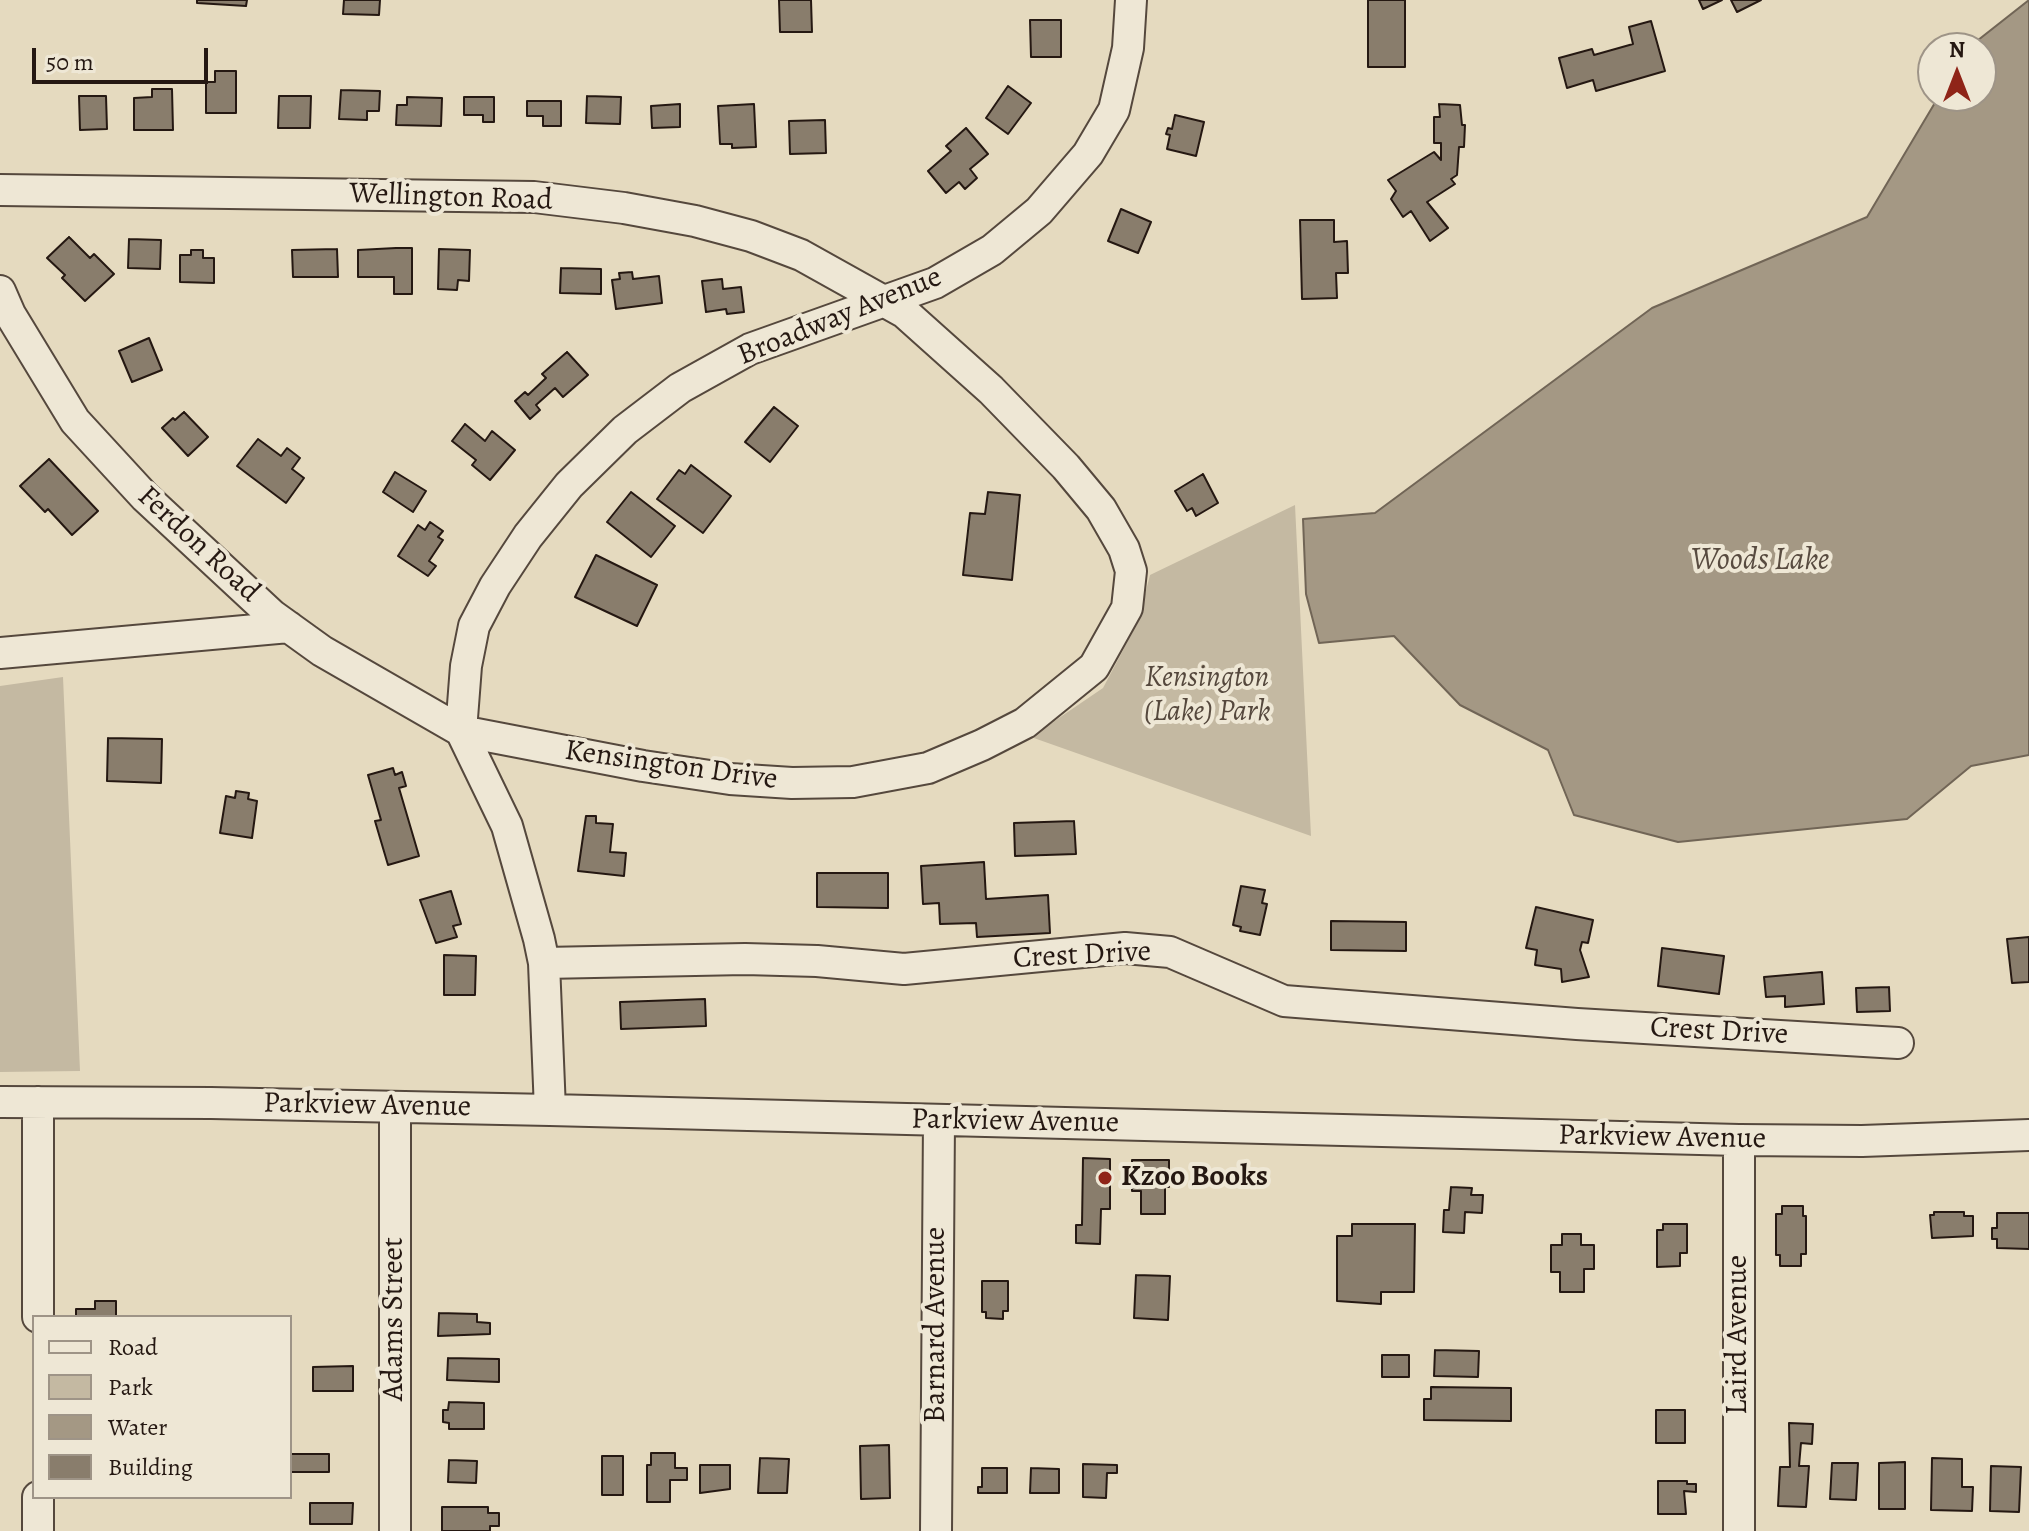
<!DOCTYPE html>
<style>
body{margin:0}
#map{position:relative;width:2029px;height:1531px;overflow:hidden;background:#e5dabf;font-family:Alegreya,serif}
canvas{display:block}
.legend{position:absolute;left:32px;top:1315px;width:260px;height:184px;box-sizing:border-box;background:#eee7d5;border:2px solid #9e9487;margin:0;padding:10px 14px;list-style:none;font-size:24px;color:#251812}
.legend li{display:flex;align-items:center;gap:16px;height:40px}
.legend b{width:40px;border:2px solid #9e9487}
.north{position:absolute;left:1917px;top:32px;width:80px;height:80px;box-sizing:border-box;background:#eee7d5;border:2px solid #9e9487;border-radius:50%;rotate:0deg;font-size:22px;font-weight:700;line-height:32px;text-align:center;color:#251812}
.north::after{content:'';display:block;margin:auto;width:28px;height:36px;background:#8f2418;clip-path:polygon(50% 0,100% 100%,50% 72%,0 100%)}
.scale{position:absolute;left:32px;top:48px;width:176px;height:36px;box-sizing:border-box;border:4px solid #251812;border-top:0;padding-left:10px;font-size:24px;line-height:28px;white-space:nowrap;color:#251812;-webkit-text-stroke:6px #eee7d5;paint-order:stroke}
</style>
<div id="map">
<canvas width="2029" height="1531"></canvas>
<ul class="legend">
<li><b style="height:10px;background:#eee7d5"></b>Road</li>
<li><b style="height:22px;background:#c4b9a2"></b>Park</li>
<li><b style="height:22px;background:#a49884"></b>Water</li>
<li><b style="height:22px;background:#897d6c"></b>Building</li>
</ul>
<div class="north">N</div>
<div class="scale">50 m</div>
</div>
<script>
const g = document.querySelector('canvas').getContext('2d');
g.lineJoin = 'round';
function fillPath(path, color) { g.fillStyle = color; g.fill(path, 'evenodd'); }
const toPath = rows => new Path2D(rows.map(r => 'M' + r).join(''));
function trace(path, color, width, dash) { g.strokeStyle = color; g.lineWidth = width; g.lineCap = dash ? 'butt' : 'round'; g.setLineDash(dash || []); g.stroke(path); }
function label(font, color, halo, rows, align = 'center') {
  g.font = font + ' Alegreya,serif'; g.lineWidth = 8; g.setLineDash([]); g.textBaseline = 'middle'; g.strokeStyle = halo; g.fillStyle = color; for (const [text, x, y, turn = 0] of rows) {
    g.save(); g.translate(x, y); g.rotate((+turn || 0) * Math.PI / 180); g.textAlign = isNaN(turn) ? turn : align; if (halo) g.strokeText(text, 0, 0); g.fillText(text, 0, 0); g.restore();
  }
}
const green = toPath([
 [1295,505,1311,836,1031,737,1103,688,1138,622,1150,575],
 [63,677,80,1071,0,1072,0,686]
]);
const water = toPath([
 [2029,0,2029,755,1971,766,1907,819,1678,842,1574,815,1548,750,1460,705,1394,636,1319,643,1306,594,1303,519,1375,513,1652,308,1867,217,1939,96,1981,96,1981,48,1968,48,2029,0]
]);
const building = toPath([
 [197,0,247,0,246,6,197,3,197,0],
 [344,0,380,0,379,15,343,14,344,0],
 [779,0,811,0,812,32,780,32,779,0],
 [1368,0,1405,0,1405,67,1368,67,1368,0],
 [1699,0,1722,0,1703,9,1699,0],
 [1731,0,1761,0,1737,12,1731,0],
 [1030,20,1061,20,1061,57,1031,57,1030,20],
 [1651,21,1665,71,1596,91,1593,80,1567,88,1559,58,1592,49,1594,55,1633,44,1629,27,1651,21],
 [215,71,236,71,236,113,206,113,206,82,215,82,215,71],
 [1008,86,1031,103,1008,134,986,118,1008,86],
 [152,89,172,89,173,130,134,130,134,98,152,97,152,89],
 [341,90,380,91,379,111,367,111,367,120,339,119,341,90],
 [79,96,106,96,107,129,80,130,79,96],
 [279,96,311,96,310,128,278,128,279,96],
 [587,96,621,97,620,124,586,123,587,96],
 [407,97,442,98,441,126,396,125,397,105,407,105,407,97],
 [464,97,494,97,494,122,483,122,483,115,464,115,464,97],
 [527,101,561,101,561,126,543,126,543,116,527,116,527,101],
 [680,104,680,127,652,128,651,106,680,104],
 [754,104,756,147,732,148,732,144,720,144,718,106,754,104],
 [1439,104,1460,105,1462,125,1465,125,1464,147,1459,147,1457,175,1451,179,1455,184,1427,202,1448,228,1430,241,1411,211,1403,217,1391,199,1396,191,1388,180,1434,152,1441,160,1441,143,1434,143,1434,117,1440,117,1439,104],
 [1175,115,1204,122,1196,156,1167,149,1170,135,1166,134,1168,128,1172,129,1175,115],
 [825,120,826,153,790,154,789,121,825,120],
 [966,128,988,154,970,169,977,178,965,189,959,182,946,193,928,171,951,151,946,146,966,128],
 [1121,209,1151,222,1138,253,1108,241,1121,209],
 [1300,220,1334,220,1334,242,1347,241,1348,273,1336,273,1337,298,1302,299,1300,220],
 [69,237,90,258,94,254,114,274,85,301,62,278,65,275,47,258,69,237],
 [129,239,161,240,160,269,128,268,129,239],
 [396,248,412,248,412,294,394,294,394,277,358,277,358,250,396,248],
 [337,249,338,277,293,277,292,250,337,249],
 [439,249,470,250,469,281,458,280,457,290,438,289,439,249],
 [191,250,203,250,203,258,214,258,214,283,180,282,180,255,191,255,191,250],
 [561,268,601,269,601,294,560,293,561,268],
 [632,272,633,279,659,276,662,303,616,309,612,280,620,279,619,273,632,272],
 [722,279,723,289,741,287,744,312,727,314,726,309,706,312,702,281,722,279],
 [149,338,162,370,132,382,119,351,149,338],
 [567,352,588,375,563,397,555,388,536,405,540,410,530,419,515,401,525,392,528,395,546,378,542,374,567,352],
 [774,407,798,426,770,462,745,442,774,407],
 [184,412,208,437,188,456,162,428,173,418,175,420,184,412],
 [465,424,485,441,492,431,515,450,490,480,472,465,476,460,452,441,465,424],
 [258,439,281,456,287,448,300,458,292,469,304,478,286,503,237,466,258,439],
 [49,459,98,511,72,535,48,509,45,512,20,486,49,459],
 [691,465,731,496,703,533,657,499,679,470,685,474,691,465],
 [395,472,426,491,413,512,383,492,395,472],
 [1203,474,1218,503,1196,516,1192,508,1187,511,1175,491,1203,474],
 [631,492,675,526,651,557,607,522,631,492],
 [988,492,1020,495,1012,580,963,575,970,513,985,514,988,492],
 [430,522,443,531,438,537,443,540,429,561,436,566,428,576,398,556,418,525,425,530,430,522],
 [596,555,657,585,637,626,575,597,596,555],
 [108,738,162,739,161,783,107,781,108,738],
 [393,768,395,775,402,772,406,786,399,788,419,856,388,865,375,821,381,820,368,775,393,768],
 [236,791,249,793,248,799,257,801,252,838,220,833,226,796,235,798,236,791],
 [586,816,596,816,596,823,613,824,610,852,626,853,624,876,578,871,586,816],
 [1074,821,1076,854,1015,856,1014,823,1074,821],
 [984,862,986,899,1048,895,1050,933,977,937,976,923,940,924,939,903,923,904,921,866,984,862],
 [817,873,888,873,888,908,817,907,817,873],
 [1241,886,1265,890,1262,903,1267,904,1260,935,1240,931,1241,927,1233,925,1241,886],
 [451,891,461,924,453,926,457,937,436,943,420,900,451,891],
 [1536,907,1593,920,1588,943,1582,942,1580,950,1589,977,1562,982,1561,969,1535,965,1537,950,1526,948,1536,907],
 [1331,921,1406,922,1406,951,1331,950,1331,921],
 [2029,937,2029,982,2012,983,2007,939,2029,937],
 [1662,948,1724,956,1719,994,1658,986,1662,948],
 [444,955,476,956,475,995,444,995,444,955],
 [1822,972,1824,1004,1785,1007,1785,996,1766,997,1764,977,1822,972],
 [1889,987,1890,1011,1857,1012,1856,988,1889,987],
 [705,999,706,1026,621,1029,620,1002,705,999],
 [1083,1158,1110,1159,1110,1209,1101,1209,1100,1244,1076,1243,1076,1225,1082,1225,1083,1158],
 [1132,1160,1169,1160,1169,1187,1165,1187,1165,1214,1141,1214,1141,1191,1132,1191,1132,1160],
 [1451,1187,1472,1188,1471,1195,1483,1195,1482,1213,1465,1212,1464,1233,1443,1232,1444,1210,1449,1210,1451,1187],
 [1782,1206,1803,1206,1803,1216,1806,1216,1806,1254,1801,1254,1801,1266,1780,1266,1780,1255,1776,1255,1776,1214,1782,1214,1782,1206],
 [1934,1212,1964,1212,1964,1216,1973,1216,1973,1236,1932,1238,1930,1215,1934,1215,1934,1212],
 [1997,1213,2029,1213,2029,1249,1997,1248,1997,1239,1992,1239,1992,1228,1997,1228,1997,1213],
 [1352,1224,1415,1224,1414,1292,1381,1292,1381,1304,1337,1301,1337,1236,1352,1236,1352,1224],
 [1663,1224,1687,1224,1687,1253,1680,1253,1680,1266,1657,1267,1657,1230,1663,1230,1663,1224],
 [1562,1234,1581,1234,1581,1245,1594,1245,1594,1269,1584,1269,1584,1292,1560,1292,1560,1272,1551,1272,1551,1245,1562,1245,1562,1234],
 [1136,1275,1170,1276,1168,1320,1134,1318,1136,1275],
 [982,1281,1008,1281,1008,1311,1003,1311,1003,1319,986,1318,986,1312,982,1312,982,1281],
 [95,1301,116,1301,116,1317,76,1317,76,1309,95,1309,95,1301],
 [439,1313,477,1314,477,1322,490,1323,490,1334,438,1336,439,1313],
 [1435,1350,1479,1351,1478,1377,1434,1376,1435,1350],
 [1382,1355,1409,1355,1409,1377,1382,1377,1382,1355],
 [448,1358,499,1359,499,1382,447,1380,448,1358],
 [353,1366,353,1391,313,1391,313,1367,353,1366],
 [1431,1387,1511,1388,1511,1421,1424,1420,1424,1399,1431,1399,1431,1387],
 [449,1402,484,1403,484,1429,449,1429,449,1423,443,1422,443,1410,448,1410,449,1402],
 [1656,1410,1685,1410,1685,1443,1656,1443,1656,1410],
 [1789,1423,1813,1424,1812,1444,1801,1443,1799,1466,1809,1466,1806,1507,1778,1506,1780,1467,1790,1467,1789,1423],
 [889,1445,890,1498,861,1499,860,1446,889,1445],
 [651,1453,675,1453,675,1468,687,1468,687,1480,670,1480,670,1502,647,1502,647,1465,651,1465,651,1453],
 [290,1454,329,1454,329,1472,290,1472,290,1454],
 [602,1456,623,1456,623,1495,602,1495,602,1456],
 [760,1458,789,1459,787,1493,758,1493,760,1458],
 [1932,1458,1962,1459,1962,1487,1973,1487,1972,1511,1931,1510,1932,1458],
 [449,1460,477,1461,476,1483,448,1482,449,1460],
 [1905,1462,1905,1509,1879,1509,1879,1463,1905,1462],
 [1832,1463,1858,1463,1856,1500,1830,1499,1832,1463],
 [1083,1464,1117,1465,1117,1473,1107,1473,1106,1498,1083,1497,1083,1464],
 [700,1465,730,1465,730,1489,700,1493,700,1465],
 [1991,1466,2021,1467,2019,1512,1990,1511,1991,1466],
 [982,1468,1007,1468,1007,1493,978,1493,978,1487,982,1487,982,1468],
 [1031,1468,1059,1469,1059,1493,1030,1493,1031,1468],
 [1658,1481,1687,1481,1687,1484,1696,1484,1696,1492,1684,1491,1686,1514,1658,1514,1658,1481],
 [310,1503,353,1503,352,1524,310,1524,310,1503],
 [442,1507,488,1507,488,1513,499,1513,499,1526,490,1526,490,1531,442,1531,442,1507]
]);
const minor = toPath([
 [0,190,534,197,624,208,695,221,751,236,801,255,905,313,991,390,1066,467,1101,509,1124,549,1131,571,1127,608,1094,667,1025,723,982,745,928,768,853,782,792,783,730,779,643,766,461,731,322,651,272,615,145,497,75,421,10,314,0,291],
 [0,653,289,627],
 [544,963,745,959,817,961,904,969,1125,948,1170,952,1284,1001,1577,1024,1898,1043],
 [0,1102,211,1103,550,1110,1739,1140,1862,1141,2029,1135],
 [38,1102,38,1317],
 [550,1110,544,963,539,939,507,826,461,731,466,666,474,626,495,586,528,536,569,485,625,430,680,388,750,349,935,283,992,250,1039,211,1088,154,1114,110,1128,48,1131,0],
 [1739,1140,1739,1531],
 [38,1497,38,1531],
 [395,1531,395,1107],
 [936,1531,939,1120]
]);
const markers = [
 [1105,1178,8,"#8f2418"]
];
const streetNames = [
 ["Wellington Road",451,198,2],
 ["Broadway Avenue",840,317,-22],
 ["Ferdon Road",198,545,43],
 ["Kensington Drive",671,766,8],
 ["Crest Drive",1082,956,-3],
 ["Crest Drive",1719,1032,3],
 ["Parkview Avenue",367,1106,1],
 ["Parkview Avenue",1015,1122,1],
 ["Parkview Avenue",1662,1138,1],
 ["Adams Street",395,1319,-90],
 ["Barnard Avenue",937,1325,-90],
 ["Laird Avenue",1739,1335,-90]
];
const parkNames = [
 ["Kensington",1207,679],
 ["(Lake) Park",1207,713]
];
const poiNames = [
 ["Kzoo Books",1121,1178]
];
const waterNames = [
 ["Woods Lake",1760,561]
];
fillPath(green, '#c4b9a2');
fillPath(water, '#a49884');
trace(water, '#716556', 2);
fillPath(building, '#897d6c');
trace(building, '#251812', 2);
trace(minor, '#55483d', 34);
trace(minor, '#eee7d5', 30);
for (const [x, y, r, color] of markers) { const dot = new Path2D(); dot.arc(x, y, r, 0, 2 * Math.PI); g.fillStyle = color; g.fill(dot); trace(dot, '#eee7d5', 3); }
label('30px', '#251812', '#eee7d5', streetNames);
label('italic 30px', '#55483d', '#eee7d5', parkNames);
label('bold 30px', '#251812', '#eee7d5', poiNames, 'left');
label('italic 32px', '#584b40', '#eee7d5', waterNames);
</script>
